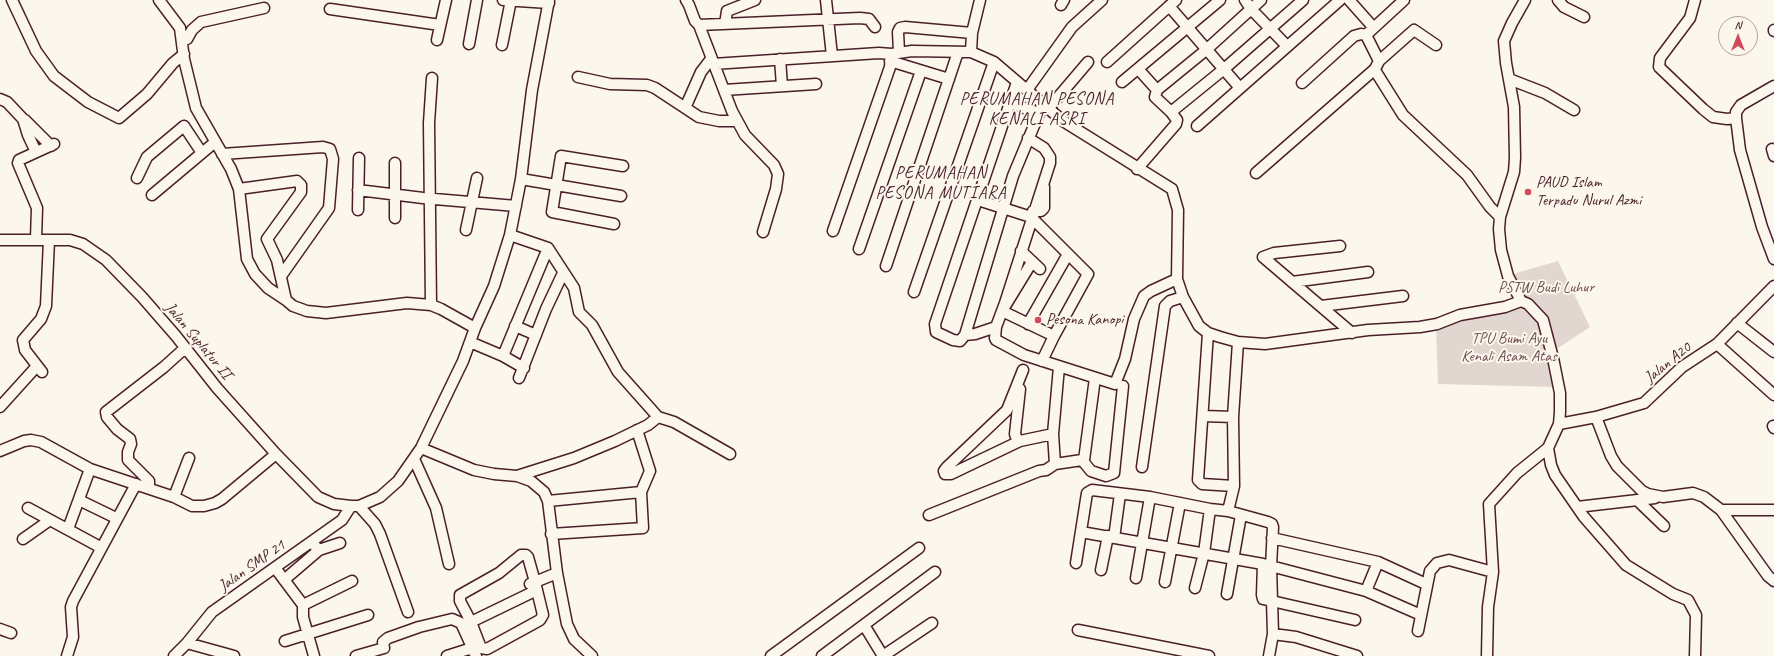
<!DOCTYPE html>
<style>
body{margin:0}
#map{position:relative;width:1774px;height:656px;overflow:hidden;background:#fbf7ec;font-family:Caveat,sans-serif}
canvas{display:block}
.north{position:absolute;left:1718px;top:16px;width:40px;height:40px;box-sizing:border-box;background:#fbf7ec;border:1px solid #b4a19f;border-radius:50%;rotate:0deg;font-size:11px;font-weight:700;line-height:16px;text-align:center;color:#4a1f2b}
.north::after{content:'';display:block;margin:auto;width:14px;height:18px;background:#d1495b;clip-path:polygon(50% 0,100% 100%,50% 72%,0 100%)}
</style>
<div id="map">
<canvas width="1774" height="656"></canvas>
<div class="north">N</div>
</div>
<script>
const g = document.querySelector('canvas').getContext('2d');
g.lineJoin = 'round';
function fillPath(path, color) { g.fillStyle = color; g.fill(path, 'evenodd'); }
const toPath = rows => new Path2D(rows.map(r => 'M' + r).join(''));
function trace(path, color, width, dash) { g.strokeStyle = color; g.lineWidth = width; g.lineCap = dash ? 'butt' : 'round'; g.setLineDash(dash || []); g.stroke(path); }
function label(font, color, halo, rows, align = 'center') {
  g.font = font + ' Caveat,sans-serif'; g.lineWidth = 4; g.setLineDash([]); g.textBaseline = 'middle'; g.strokeStyle = halo; g.fillStyle = color; for (const [text, x, y, turn = 0] of rows) {
    g.save(); g.translate(x, y); g.rotate((+turn || 0) * Math.PI / 180); g.textAlign = isNaN(turn) ? turn : align; if (halo) g.strokeText(text, 0, 0); g.fillText(text, 0, 0); g.restore();
  }
}
const green = toPath([
 [1558,261,1590,327,1555,350,1546,319,1525,297,1513,274],
 [1526,305,1543,331,1554,387,1438,384,1436,328]
]);
const minor = toPath([
 [12,0,36,51,54,76,88,102,119,118,147,94,173,63,184,54],
 [159,0,180,28,184,59,196,108,231,169,239,189,247,259,255,274,268,288,286,300],
 [503,0,549,3],
 [686,0,689,5,695,21,699,25,732,111,745,135,774,165,778,174,776,189,763,232],
 [826,0,832,56],
 [1245,0,1251,9,1287,46],
 [1349,0,1373,27],
 [1404,0,1366,35,1379,61,1375,69,1376,72,1403,115,1467,175,1490,207,1500,217],
 [1525,0,1512,23,1504,41,1506,63,1514,107,1515,158,1514,172,1500,217,1499,229,1501,250,1508,276,1521,301,1528,304,1543,320,1553,358,1560,393,1560,412,1559,424,1548,448,1551,465,1555,475,1584,517,1626,565,1673,594,1688,600,1696,615,1695,656],
 [1558,0,1564,7,1584,17],
 [1695,0,1690,18,1660,58,1659,67,1703,109,1713,117,1727,119,1736,118],
 [1061,5,1064,0],
 [1169,6,1240,88],
 [330,9,440,25],
 [725,24,727,11,755,0],
 [699,25,860,18,869,19,875,27],
 [1774,30,1774,31],
 [182,40,187,39,192,30,201,22,264,8],
 [437,40,446,0],
 [469,44,477,0],
 [502,45,511,0],
 [899,52,898,32,900,28,905,27,972,33],
 [971,52,972,33,980,0],
 [780,59,782,86],
 [890,61,949,79],
 [1379,61,1414,30,1436,45],
 [1107,62,1176,0],
 [713,64,879,53,891,54,912,51,971,52,994,62,1063,121,1172,189,1178,210,1177,279,1183,297,1199,326,1208,333,1220,337,1238,342,1265,344,1368,330,1420,327,1437,324,1460,315,1505,307,1521,301],
 [1139,70,1157,90],
 [578,77,610,84,647,85,655,88,699,117,719,121,737,121],
 [1509,79,1545,93,1574,110],
 [1017,82,935,324,936,332,953,340,960,341,965,335,1013,176,1043,104],
 [1122,82,1220,0],
 [1302,83,1354,36,1361,34,1366,35],
 [1774,86,1741,105,1736,112,1736,118,1740,150,1762,227,1774,259],
 [724,90,816,84],
 [1027,90,1072,27,1102,0],
 [0,99,7,102,23,119,28,135,36,152],
 [1010,103,1039,113],
 [685,108,701,72,711,59],
 [1048,109,1088,62],
 [1171,112,1224,69,1303,0],
 [25,120,51,146],
 [1197,126,1340,0],
 [1772,149,1774,156],
 [222,154,323,147,330,149,333,159,329,208,281,276],
 [1137,169,1176,124,1177,120,1171,112,1155,97,1157,90,1206,50,1261,0],
 [1256,173,1375,69],
 [137,178,147,157,184,126,202,153,214,143],
 [521,179,621,196],
 [239,189,297,181,301,185,301,192,267,239,277,260,286,300,293,306,307,311,326,313,407,303,431,305,441,309,475,328],
 [358,190,423,198,516,206],
 [152,195,202,153],
 [978,200,1031,217,1088,274,1054,336,1042,361],
 [358,210,359,158],
 [1033,211,1041,211,1044,208,1044,187],
 [395,218,395,163],
 [614,224,552,212,561,156,623,166],
 [466,230,477,178],
 [833,231,890,67,891,54],
 [510,235,548,248,574,288,579,312,592,325,618,372,658,417,648,425,615,441,574,458,517,476],
 [36,239,37,208,18,163,19,160,54,144],
 [0,240,70,240,83,244,106,260,142,297,176,336,217,388,276,454,318,497,334,504,351,506,359,506,380,497,398,481,421,448,463,361,475,328,494,286,510,235,521,179,532,90,549,0],
 [1340,246,1274,253,1263,257,1352,333],
 [859,249,921,71],
 [1021,251,1040,269],
 [1032,262,1002,311,1054,336],
 [886,266,958,52],
 [1292,282,1368,272],
 [914,292,994,62],
 [431,305,429,123,432,78],
 [1321,306,1403,296],
 [1737,323,1774,352],
 [1028,324,1068,254],
 [515,326,536,335],
 [996,327,995,338,996,340,1024,355,1115,384,1125,359,1134,319,1144,296,1151,291,1177,279],
 [1208,333,1198,480,1202,484,1234,486],
 [965,335,975,334,996,327,1005,303,1050,163,1050,157,1044,148,1028,138],
 [470,342,503,356,524,368],
 [1717,344,1774,395],
 [503,356,548,248],
 [42,372,25,350,23,340,41,319,46,306,49,240],
 [519,378,546,309,563,273],
 [1020,389,1015,434,1017,440,1020,441,1053,434],
 [0,407,37,366],
 [1203,416,1233,417],
 [658,417,674,422,730,454],
 [1596,417,1611,456,1617,466,1642,491,1648,494,1663,497,1693,493,1704,497,1721,510,1768,576,1774,581],
 [1559,424,1596,417,1644,403,1682,367,1717,344,1774,286],
 [1773,426,1774,428],
 [1020,441,951,474,945,474,944,471,947,467,1007,410,1023,370],
 [421,448,474,470,494,474,517,476,531,481,544,492,548,501,557,573,567,624,574,639,592,656],
 [0,451,24,441,31,440,41,442,90,469,174,497,189,458],
 [414,459,436,508,449,564],
 [1084,460,1095,378],
 [1055,464,1082,460,1091,471,1106,476,1114,473,1123,386],
 [1142,467,1165,306,1170,301,1183,297],
 [149,488,149,481,128,460,128,452,131,444,130,439,117,429,107,417,106,412,164,367,185,348],
 [174,497,192,506,204,506,215,503,222,499,276,454],
 [79,500,116,518],
 [1637,500,1664,526],
 [548,501,641,492],
 [359,506,375,524,380,534,408,612],
 [1577,507,1655,498],
 [28,508,100,547],
 [1721,510,1774,510],
 [1228,511,1234,486,1233,417,1238,342],
 [929,515,1039,471,1046,470,1055,464,1053,434,1059,367],
 [68,529,90,469],
 [1081,532,1263,564,1366,591,1421,615],
 [551,534,643,528,641,492,650,471,637,430],
 [1114,538,1120,494],
 [1272,538,1378,562,1426,584],
 [23,539,50,520],
 [319,550,340,543],
 [1076,563,1087,493,1092,490,1150,497,1210,509,1228,511,1268,522,1272,524,1273,527,1271,567,1273,634,1269,656],
 [1263,564,1262,595,1263,599,1355,620],
 [276,569,303,605,303,617,314,656],
 [1101,570,1108,536],
 [1136,578,1150,497],
 [284,580,319,550,312,543],
 [1165,582,1180,503],
 [1195,588,1204,553,1210,509],
 [537,590,471,622,481,648,487,649,540,620,543,615,535,582,557,573],
 [1366,591,1378,562],
 [1227,594,1241,515],
 [303,605,352,581],
 [471,622,460,601,460,595,499,573,521,555,526,555,528,557,535,582,530,584],
 [864,625,883,656,932,623],
 [0,629,11,633],
 [1078,630,1209,656],
 [1418,631,1430,571,1437,563,1449,560,1493,572],
 [1273,634,1296,637,1357,656],
 [285,641,368,615],
 [187,643,234,656],
 [67,656,73,637,71,607,73,601,136,484],
 [174,656,187,643,212,612,342,520,351,506],
 [356,656,384,648,383,642,388,638,419,627,452,619,461,623,476,656],
 [447,656,472,648],
 [771,656,919,548],
 [822,656,935,572],
 [1487,656,1488,607,1493,572,1489,504,1517,473,1548,448]
]);
const markers = [
 [1528,192,4,"#d1495b"],
 [1038,320,4,"#d1495b"]
];
const poiNames = [
 ["PAUD Islam",1536,183],
 ["Terpadu Nurul Azmi",1536,201],
 ["Pesona Kanopi",1046,320]
];
const parkNames = [
 ["PSTW Budi Luhur",1546,288],
 ["TPU Bumi Ayu",1509,339],
 ["Kenali Asam Atas",1509,357]
];
const streetNames = [
 ["Jalan Suplatur II",198,341,50],
 ["Jalan A20",1668,363,-39],
 ["Jalan SMP 21",252,566,-35]
];
const neighbourhoodNames = [
 ["PERUMAHAN PESONA",1037,100],
 ["KENALI ASRI",1037,120],
 ["PERUMAHAN",941,174],
 ["PESONA MUTIARA",941,194]
];
fillPath(green, '#e2d7d0');
trace(minor, '#4a1f2b', 13);
trace(minor, '#fbf7ec', 10);
for (const [x, y, r, color] of markers) { const dot = new Path2D(); dot.arc(x, y, r, 0, 2 * Math.PI); g.fillStyle = color; g.fill(dot); trace(dot, '#fbf7ec', 1.5); }
label('16px', '#4a1f2b', '#fbf7ec', poiNames, 'left');
label('16px', '#704d54', '#fbf7ec', parkNames);
label('16px', '#4a1f2b', '#fbf7ec', streetNames);
g.letterSpacing = '1px';
label('17px', '#4a1f2b', '#fbf7ec', neighbourhoodNames);
g.letterSpacing = '0px';
</script>
